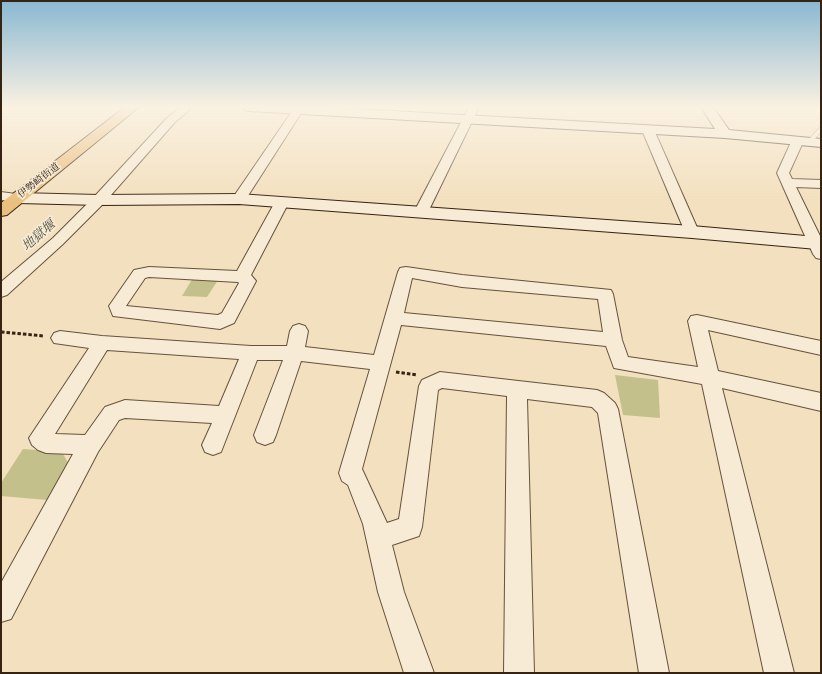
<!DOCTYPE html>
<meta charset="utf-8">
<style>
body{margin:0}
#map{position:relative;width:822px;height:674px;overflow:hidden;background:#f3e0be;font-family:Alegreya,serif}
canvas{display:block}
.frame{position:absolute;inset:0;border:2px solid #362313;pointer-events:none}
</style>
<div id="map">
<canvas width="822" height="674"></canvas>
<div class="frame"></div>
</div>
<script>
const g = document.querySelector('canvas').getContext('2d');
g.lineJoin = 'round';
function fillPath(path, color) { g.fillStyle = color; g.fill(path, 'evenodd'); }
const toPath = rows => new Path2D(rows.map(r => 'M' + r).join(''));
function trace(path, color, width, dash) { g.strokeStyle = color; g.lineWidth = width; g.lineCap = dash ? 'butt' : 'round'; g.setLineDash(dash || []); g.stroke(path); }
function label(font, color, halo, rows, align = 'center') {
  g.font = font + ' Alegreya,"Noto Serif JP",serif'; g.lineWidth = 3.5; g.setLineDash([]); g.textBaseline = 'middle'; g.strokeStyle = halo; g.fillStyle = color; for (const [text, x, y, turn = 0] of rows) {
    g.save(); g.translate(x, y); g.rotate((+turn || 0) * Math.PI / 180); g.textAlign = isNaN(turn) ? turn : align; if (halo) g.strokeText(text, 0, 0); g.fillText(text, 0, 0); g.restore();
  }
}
const green = toPath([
 [193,278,218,280,207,297,182,296],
 [615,375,658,380,660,418,623,415],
 [23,449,62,452,68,463,47,500,1,496,1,483]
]);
const path = toPath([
 [1,332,44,336],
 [396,372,417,375]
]);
const lane = toPath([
 [821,126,821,132,812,142,808,142,808,140,821,126]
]);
const street = toPath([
 [181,107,193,107,175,122,104,203,63,244,7,295,1,297,1,282,53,238,94,197,167,118,181,107],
 [295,107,305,107,244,202,234,202,232,199,295,107],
 [469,107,479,107,428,212,426,215,421,216,416,215,414,212,469,107],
 [648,127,654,130,699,232,697,235,692,237,687,235,685,232,642,130,648,127],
 [798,137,802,138,804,140,789,173,792,179,821,180,821,188,796,187,821,238,821,259,816,258,813,254,777,173,792,140,794,138,798,137],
 [1,192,23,195,25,198,23,201,18,202,1,200,1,192],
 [282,198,287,199,289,202,251,275,256,281,234,323,220,329,113,316,109,306,134,270,149,267,237,271,275,202,277,199,282,198],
 [149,277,238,282,239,283,222,313,218,315,126,306,145,278,149,277],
 [406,267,462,275,611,290,613,294,622,340,628,357,698,367,688,321,691,316,697,315,821,341,821,355,708,330,718,371,821,393,821,411,722,388,794,673,764,673,702,384,614,368,606,346,401,325,362,469,387,523,399,519,419,386,422,380,440,372,597,390,604,393,615,403,618,409,669,673,639,673,598,413,592,407,527,399,534,673,504,673,507,396,442,388,438,390,422,527,419,536,392,545,404,592,434,673,404,673,378,592,363,524,348,485,342,481,339,473,370,369,301,361,276,435,273,442,265,445,257,442,254,435,283,360,257,360,221,452,213,455,205,452,202,445,212,423,125,418,119,420,98,452,11,619,1,622,1,583,73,454,46,453,38,450,32,445,29,438,89,348,54,343,51,338,54,333,60,331,102,336,251,346,287,346,290,331,293,326,299,324,305,326,308,331,305,347,374,355,398,272,400,268,406,267],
 [412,278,462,287,598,299,603,332,404,313,412,278],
 [107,350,239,359,219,406,125,400,105,407,85,435,55,434,107,350]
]);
const secondary = toPath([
 [243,107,320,107,715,129,701,107,713,107,729,130,821,139,821,147,725,138,249,111,244,110,243,107],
 [18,193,99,195,239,194,692,226,817,237,821,238,821,248,817,249,692,238,239,204,99,205,18,203,12,201,10,198,12,195,18,193]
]);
const primary = toPath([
 [125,107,139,107,7,215,1,216,1,203,125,107]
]);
const farStreetnames = [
 ["伊勢崎街道",39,181,-38]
];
const waterNames = [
 ["地獄堰",39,236,-41]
];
fillPath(green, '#c3c08c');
trace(lane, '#65523e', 1);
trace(street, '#65523e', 2);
trace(secondary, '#362313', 2);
trace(primary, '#362313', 2);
trace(path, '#362313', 3, [3.5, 2]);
fillPath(lane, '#f7ebd5');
fillPath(street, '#f7ebd5');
fillPath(secondary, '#f7ebd5');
fillPath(primary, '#eac07f');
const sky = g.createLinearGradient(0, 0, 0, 202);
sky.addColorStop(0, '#89b8d2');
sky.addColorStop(0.53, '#faf1e2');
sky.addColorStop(1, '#faf1e200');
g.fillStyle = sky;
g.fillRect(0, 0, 822, 202);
label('10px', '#362313', '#f7ebd5', farStreetnames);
label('italic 13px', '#545143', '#f7ebd5', waterNames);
</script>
